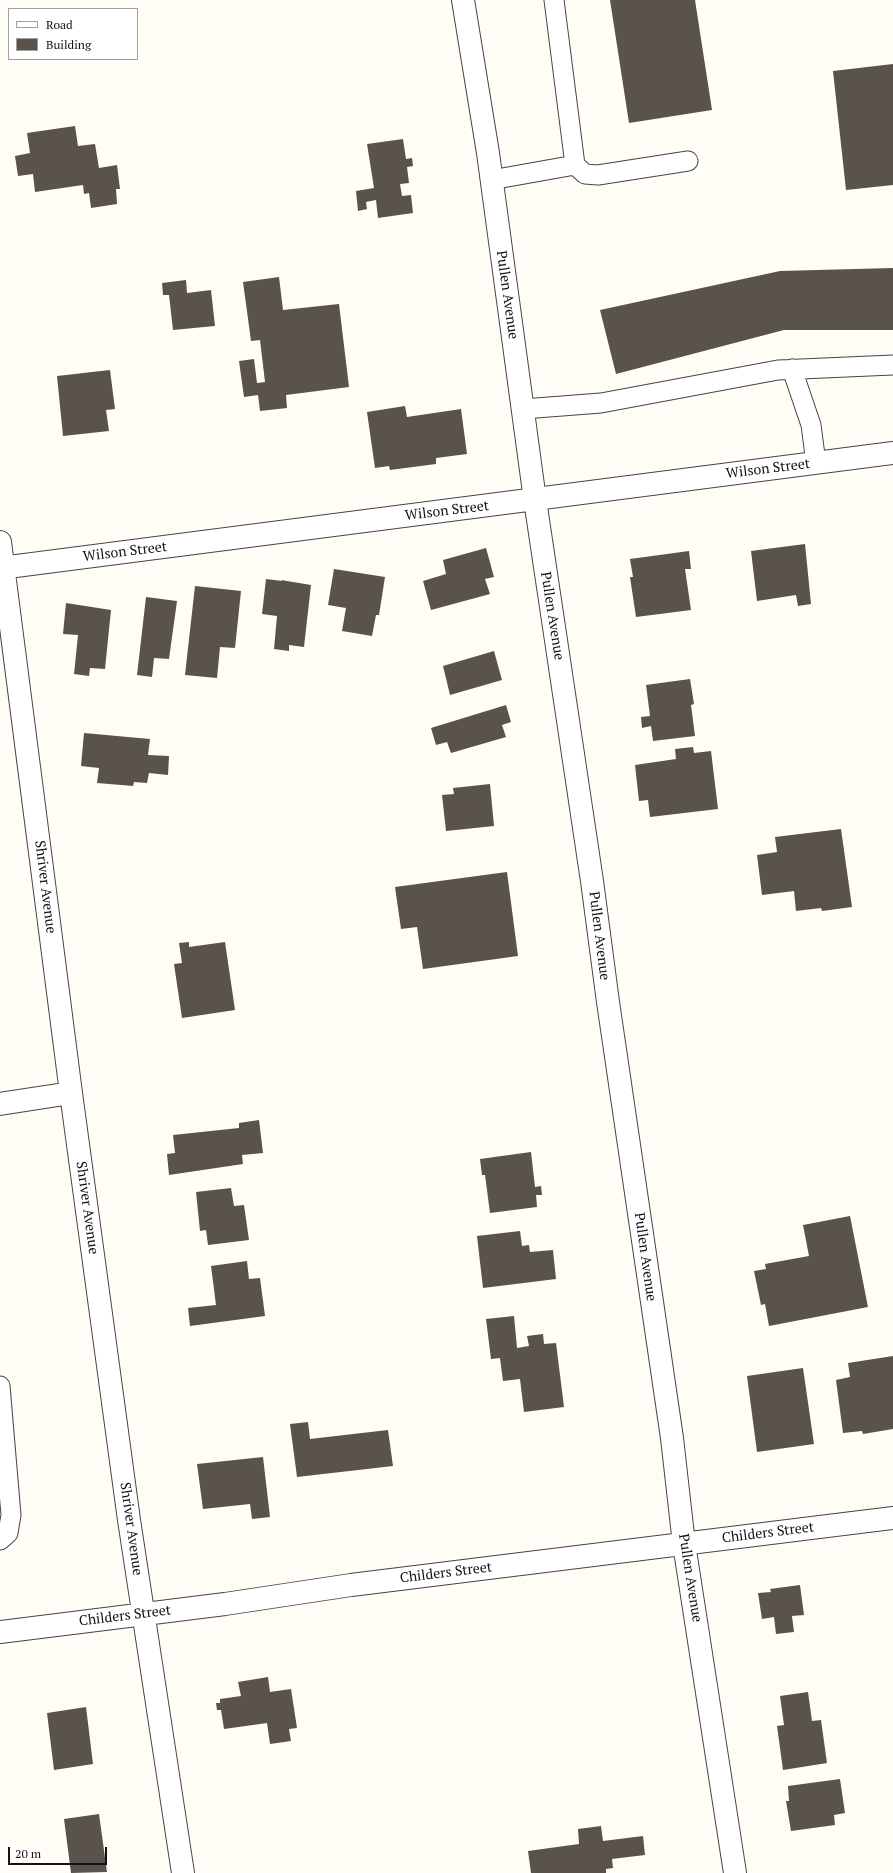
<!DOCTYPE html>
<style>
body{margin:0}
#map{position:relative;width:893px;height:1873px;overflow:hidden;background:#fffdf5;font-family:"PT Serif",serif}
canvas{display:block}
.legend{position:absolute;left:8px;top:8px;width:130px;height:52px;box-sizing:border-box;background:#fff;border:1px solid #a0a0a0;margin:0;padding:5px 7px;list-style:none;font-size:12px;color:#111}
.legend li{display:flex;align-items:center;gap:8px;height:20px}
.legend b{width:20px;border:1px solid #a0a0a0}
.scale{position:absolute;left:8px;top:1847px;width:99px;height:18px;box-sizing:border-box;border:2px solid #111;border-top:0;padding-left:5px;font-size:12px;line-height:14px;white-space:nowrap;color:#111;-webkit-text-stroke:3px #fff;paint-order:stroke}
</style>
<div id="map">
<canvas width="893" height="1873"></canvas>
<ul class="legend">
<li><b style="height:5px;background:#fff"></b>Road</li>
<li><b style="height:11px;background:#5a524d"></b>Building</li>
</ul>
<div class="scale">20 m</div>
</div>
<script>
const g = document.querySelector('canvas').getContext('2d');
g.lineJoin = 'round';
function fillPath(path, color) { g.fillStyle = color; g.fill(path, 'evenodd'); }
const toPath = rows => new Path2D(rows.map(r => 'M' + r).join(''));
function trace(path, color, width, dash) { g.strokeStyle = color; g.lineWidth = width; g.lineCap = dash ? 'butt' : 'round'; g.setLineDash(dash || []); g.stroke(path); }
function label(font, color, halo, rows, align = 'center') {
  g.font = font + ' "PT Serif",serif'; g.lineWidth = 4; g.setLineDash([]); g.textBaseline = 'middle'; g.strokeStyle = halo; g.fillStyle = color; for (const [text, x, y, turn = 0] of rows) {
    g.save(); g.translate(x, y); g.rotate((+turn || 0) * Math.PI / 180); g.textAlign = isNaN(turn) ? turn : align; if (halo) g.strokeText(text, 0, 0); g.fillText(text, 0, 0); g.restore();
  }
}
const building = toPath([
 [610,0,695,0,712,110,629,123],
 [893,64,893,185,846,190,833,71],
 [75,126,78,146,95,144,99,168,117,165,120,189,116,189,117,204,91,208,89,193,84,194,83,185,35,192,33,174,18,176,15,156,30,153,27,133],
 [403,139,406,159,412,158,413,166,407,167,409,183,400,184,402,196,411,195,413,213,378,218,376,200,366,202,367,209,358,211,356,191,374,188,367,144],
 [893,268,893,330,784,330,616,374,600,310,780,271],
 [279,277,283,310,339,304,349,387,286,395,287,408,260,411,258,395,244,397,239,361,254,359,257,383,265,382,260,340,251,341,243,282],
 [186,280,187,293,211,290,215,326,173,330,169,295,163,295,162,283],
 [110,370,115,409,106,410,109,431,63,436,57,376],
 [405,406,407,417,461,409,467,454,436,458,436,464,390,470,389,466,375,468,367,412],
 [805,544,811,604,798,606,796,595,757,601,751,551],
 [486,548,494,577,485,579,490,594,431,610,423,581,446,574,443,560],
 [689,551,691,569,685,569,691,610,636,617,630,577,633,577,630,559],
 [334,569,385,577,379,615,376,615,372,636,342,631,346,608,328,605],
 [266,579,282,581,281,580,311,585,304,647,289,645,289,651,274,649,277,616,262,614],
 [195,586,241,591,235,648,220,647,217,678,185,675],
 [146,597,177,601,169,659,154,658,152,677,137,675],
 [66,603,111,610,105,669,90,668,89,676,74,674,78,635,63,634],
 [494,651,502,680,450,695,443,666],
 [690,679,694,704,691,705,695,736,653,741,651,726,642,728,641,717,650,716,646,685],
 [506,705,511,722,502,725,506,737,451,753,447,742,436,745,431,728],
 [84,733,150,739,148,755,169,756,168,775,149,773,147,783,134,782,133,786,97,783,99,768,81,766],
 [693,747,694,753,711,751,718,809,650,817,648,800,639,801,635,765,676,759,675,749],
 [490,784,494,826,446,831,442,795,454,794,453,788],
 [841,829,852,907,822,911,821,908,796,911,794,891,762,895,757,855,777,852,775,837],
 [507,872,518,956,423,969,417,927,401,929,395,887],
 [189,942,189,947,225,942,235,1010,182,1018,174,964,182,963,179,943],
 [259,1120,263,1153,242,1155,243,1164,169,1175,167,1154,175,1153,173,1135,239,1128,239,1123],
 [531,1152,535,1187,541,1186,542,1195,536,1195,537,1207,490,1213,485,1175,482,1175,480,1159],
 [231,1188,234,1206,244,1205,249,1240,208,1245,206,1230,200,1231,196,1192],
 [850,1216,868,1307,769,1326,765,1304,761,1305,754,1271,766,1269,765,1264,809,1256,803,1225],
 [520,1231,522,1246,529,1245,530,1252,553,1250,556,1279,483,1288,477,1236],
 [247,1261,249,1279,260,1278,265,1316,190,1326,188,1308,216,1305,211,1266],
 [514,1316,517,1348,529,1346,527,1336,543,1334,544,1344,556,1343,564,1407,524,1412,520,1379,503,1381,500,1358,491,1359,486,1319],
 [893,1356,893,1429,863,1434,862,1431,843,1433,836,1380,850,1377,848,1363],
 [803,1368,814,1444,757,1452,747,1376],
 [308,1422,310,1439,388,1430,393,1466,297,1477,290,1424],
 [263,1457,270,1517,252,1519,250,1504,203,1509,197,1464],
 [800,1585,804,1615,792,1616,794,1632,776,1634,774,1617,762,1619,758,1593,771,1592,770,1589],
 [268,1677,270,1692,291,1689,297,1728,289,1729,291,1741,270,1744,267,1723,224,1729,221,1710,217,1710,216,1703,220,1703,220,1699,241,1696,238,1682],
 [808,1692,812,1721,821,1720,827,1763,783,1770,777,1726,784,1725,780,1696],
 [86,1707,93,1764,54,1770,47,1713],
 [840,1779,845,1813,834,1815,835,1825,791,1831,786,1801,789,1801,788,1786],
 [99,1814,107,1872,71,1873,64,1819],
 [601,1826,603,1841,643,1836,645,1855,612,1859,613,1868,606,1869,606,1873,531,1873,528,1851,579,1844,578,1829]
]);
const lane = toPath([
 [575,165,585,174,598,175,688,161],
 [491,180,575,165,554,0],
 [792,369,811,425,816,463],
 [523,409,601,403,778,370,893,365],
 [0,1386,11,1515,8,1533,0,1540]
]);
const street = toPath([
 [463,0,488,153,535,500,592,881,608,1002,672,1438,684,1544,735,1873],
 [0,542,71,1093,129,1520,183,1873],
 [0,568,893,453],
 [0,1104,71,1093],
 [0,1632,225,1604,351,1585,893,1518]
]);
const streetNames = [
 ["Pullen Avenue",507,295,82],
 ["Wilson Street",768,469,-7],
 ["Wilson Street",447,511,-7],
 ["Wilson Street",125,552,-7],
 ["Pullen Avenue",552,616,81],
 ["Shriver Avenue",45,887,83],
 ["Pullen Avenue",599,936,83],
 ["Shriver Avenue",87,1208,82],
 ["Pullen Avenue",645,1257,82],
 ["Shriver Avenue",131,1529,82],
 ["Childers Street",768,1533,-7],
 ["Childers Street",446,1573,-7],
 ["Pullen Avenue",690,1578,81],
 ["Childers Street",125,1616,-7]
];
fillPath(building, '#5a524d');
trace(lane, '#444', 21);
trace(street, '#444', 24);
trace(lane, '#fff', 19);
trace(street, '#fff', 22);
label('14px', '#111', '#fff', streetNames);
</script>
